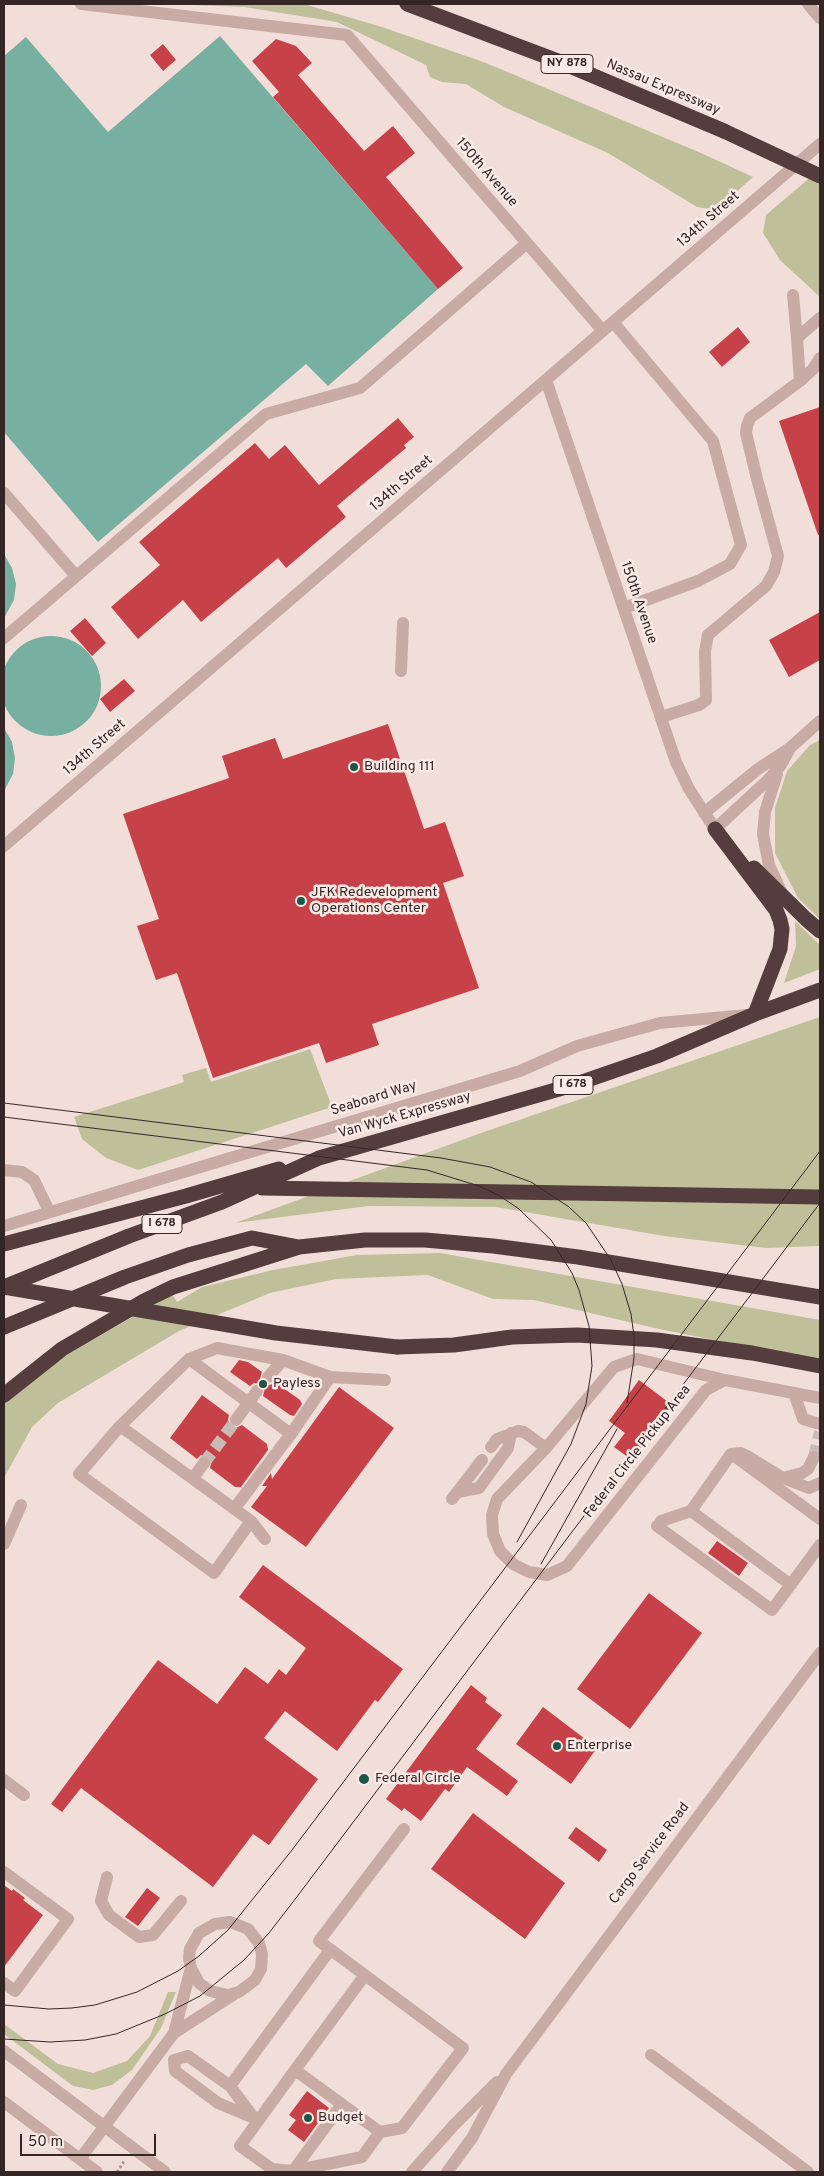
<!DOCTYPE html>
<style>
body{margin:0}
#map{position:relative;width:824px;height:2176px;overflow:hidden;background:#f1ded9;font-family:Overpass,sans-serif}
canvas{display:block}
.frame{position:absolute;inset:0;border:5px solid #352626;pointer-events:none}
.scale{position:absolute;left:20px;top:2134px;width:136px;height:22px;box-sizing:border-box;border:2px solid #352626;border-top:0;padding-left:6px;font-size:15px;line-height:18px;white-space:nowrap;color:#352626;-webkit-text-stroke:4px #f9eae5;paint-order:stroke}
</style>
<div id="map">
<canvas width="824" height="2176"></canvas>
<div class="frame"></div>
<div class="scale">50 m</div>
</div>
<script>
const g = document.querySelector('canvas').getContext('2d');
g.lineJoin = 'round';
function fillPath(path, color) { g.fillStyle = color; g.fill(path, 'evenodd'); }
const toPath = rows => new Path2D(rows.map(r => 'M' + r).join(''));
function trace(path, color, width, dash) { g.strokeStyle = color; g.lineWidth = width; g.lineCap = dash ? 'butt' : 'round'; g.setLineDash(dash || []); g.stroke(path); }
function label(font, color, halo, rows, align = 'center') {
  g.font = font + ' Overpass,sans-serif'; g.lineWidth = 5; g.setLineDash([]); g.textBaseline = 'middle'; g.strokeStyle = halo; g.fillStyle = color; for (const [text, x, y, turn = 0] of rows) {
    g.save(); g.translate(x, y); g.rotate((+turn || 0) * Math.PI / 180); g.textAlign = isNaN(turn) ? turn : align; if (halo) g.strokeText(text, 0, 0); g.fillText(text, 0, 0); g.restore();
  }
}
const green = toPath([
 [168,4,304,4,382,27,486,63,701,153,753,177,716,210,697,207,608,153,504,107,466,84,442,82,430,77,426,65,337,22,244,7],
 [820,169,820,297,780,260,763,233,766,215],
 [820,740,820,919,798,898,775,853,775,808,787,771,810,745],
 [795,921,820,945,820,969,784,983,796,946],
 [820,1017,820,1246,766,1248,664,1236,496,1207,369,1206,235,1223,481,1133],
 [310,1049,332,1107,138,1170,106,1158,82,1139,74,1117,184,1082,182,1075,206,1068,211,1082],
 [440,1253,820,1320,820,1361,659,1329,534,1300,493,1299,428,1275,336,1279,270,1293,179,1331,58,1403,32,1427,4,1478,4,1402,43,1369,172,1294,177,1302,202,1287,273,1270,357,1255],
 [168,1992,176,1992,161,2028,132,2070,112,2085,93,2090,73,2086,4,2034,4,2024,58,2064,93,2073,127,2061,150,2036]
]);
const water = toPath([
 [220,36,438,289,328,386,306,364,98,542,4,432,4,56,26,37,108,132],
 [4,554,12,568,16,584,14,600,4,618],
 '1 686a50 50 0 1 1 100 0a50 50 0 1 1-100 0Z',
 [4,728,12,742,15,758,13,774,4,791]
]);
const building = toPath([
 [276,39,296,46,312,63,298,75,364,151,393,126,415,153,386,177,463,268,438,289,273,97,279,92,252,61],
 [163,44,176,60,163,71,150,55],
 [738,327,750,342,722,367,709,352],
 [820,407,820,534,818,535,779,421],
 [398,418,414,437,404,445,406,448,337,506,346,517,286,568,278,558,201,622,183,600,138,639,111,607,160,565,139,542,255,443,269,459,285,445,319,485],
 [820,612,820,660,789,677,769,640],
 [85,618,106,643,92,656,70,631],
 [124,679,135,691,110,712,100,699],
 [388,724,424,829,445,822,464,876,443,883,479,988,372,1024,379,1045,326,1063,319,1043,213,1078,177,973,156,980,137,926,159,919,123,814,229,778,222,756,275,738,283,759],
 [239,1360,248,1362,262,1372,260,1379,263,1383,270,1385,275,1382,300,1400,302,1404,294,1416,290,1415,263,1396,265,1388,261,1384,254,1383,250,1386,230,1372],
 [639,1380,672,1405,632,1460,614,1447,625,1433,609,1421],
 [339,1387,394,1428,306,1547,251,1507,267,1486,262,1486,271,1473,272,1479],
 [202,1395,229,1415,228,1420,231,1426,236,1428,242,1425,267,1444,268,1450,241,1487,235,1487,210,1468,212,1460,208,1456,201,1455,197,1459,170,1438],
 [717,1541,748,1563,739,1576,708,1553],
 [263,1565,403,1669,378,1702,375,1700,337,1751,285,1711,264,1738,318,1779,269,1845,253,1834,213,1887,81,1788,62,1812,51,1804,158,1660,217,1704,245,1667,268,1684,279,1669,286,1675,306,1648,239,1597],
 [649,1593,702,1633,630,1729,577,1689],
 [471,1685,487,1698,485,1702,502,1715,476,1749,518,1781,507,1796,467,1767,449,1792,445,1789,421,1821,404,1808,402,1811,386,1799],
 [543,1707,597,1748,571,1784,516,1744],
 [473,1813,565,1883,525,1939,431,1869],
 [576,1827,607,1850,599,1862,568,1838],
 [4,1885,12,1891,13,1889,25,1898,23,1900,43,1915,4,1967],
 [147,1888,160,1898,138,1926,125,1917],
 [307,2091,329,2108,304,2142,288,2130,296,2120,289,2115]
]);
const minorTunnel = toPath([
 [814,1457,820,1432],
 [204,1463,236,1420]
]);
const path = toPath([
 [117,2172,125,2160]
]);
const minor = toPath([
 [81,4,347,35,603,331],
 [808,4,820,18],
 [793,295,797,338],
 [613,322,713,441,741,545,730,564,698,581,624,608],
 [546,380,676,762,689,789,715,829,768,780,781,765,790,748],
 [800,381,813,369,820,358],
 [4,493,76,576],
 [4,638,266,414,360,388,527,243],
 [401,671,403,623],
 [661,717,699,705,706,700,705,651,708,635,766,586,774,572,778,556,757,479,746,433,747,426,750,418,800,381,797,338,820,318],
 [777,774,765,812,763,834,769,865,781,891],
 [704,813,758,769,790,748,820,721],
 [4,846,820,144],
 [4,1170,22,1172,34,1180,49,1211],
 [4,1226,520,1071,577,1046,660,1023,747,1015],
 [189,1359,291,1434],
 [268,1377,283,1360],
 [725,1380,706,1390,567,1566,547,1575,529,1572,513,1564,500,1551,493,1534,492,1515,497,1499,546,1448,614,1367,637,1359,725,1380,820,1398],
 [794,1393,803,1419,820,1424],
 [236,1420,257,1391],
 [120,1426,251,1521,214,1573,79,1474,120,1426,189,1359,217,1348,283,1360,330,1377,385,1380],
 [491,1447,497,1439,518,1431,524,1432,546,1448],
 [737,1458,820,1519],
 [193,1478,204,1463],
 [783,1478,809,1488,820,1483],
 [458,1492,479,1488,508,1448,511,1433],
 [452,1499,482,1460],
 [234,1509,291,1434,330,1377],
 [691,1511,791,1585],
 [251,1521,265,1539],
 [661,1521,691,1511,731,1454,741,1453,749,1457,783,1478,802,1473,808,1469,814,1457],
 [657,1526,772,1610,820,1545],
 [4,1544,21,1505],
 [4,1780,24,1795],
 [4,1872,68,1919,15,1991,4,1983],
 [107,1877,101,1901,109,1915,139,1937,153,1935,181,1901],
 [174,2033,191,1968,189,1958,190,1949,199,1933,215,1924,230,1922,248,1929,259,1943,262,1954,261,1969,255,1980,239,1992,228,1995,210,1991,199,1983,191,1968],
 [4,2051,165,2172],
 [651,2055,808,2172],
 [188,2056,230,2086,254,2118,218,2103,175,2071,174,2060,188,2056],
 [295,2070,365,1975],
 [230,2086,330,1950],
 [4,2102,97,2172],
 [380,2132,402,2128,463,2048,319,1941,404,1829],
 [80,2159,174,2033,233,1995],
 [293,2171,362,2157,380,2132,295,2070,240,2146,272,2169,293,2171,342,2104],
 [412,2172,454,2125,497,2082],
 [447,2172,472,2138,506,2074,820,1653]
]);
const highway = toPath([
 [407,4,558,61,724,131],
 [715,829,776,910,780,920,782,929,780,949,755,1014],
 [754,868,806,919,820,931],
 [262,1188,820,1197],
 [4,1244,186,1196,279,1169],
 [4,1287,129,1236,222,1202,319,1158,573,1085,657,1056,755,1014,820,990],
 [4,1327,125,1277,188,1255,252,1238,299,1247,365,1240,425,1240,493,1246,578,1257,820,1297],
 [397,1347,454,1345,512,1337,577,1335,657,1340,752,1353,820,1366],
 [4,1395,62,1349,144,1301,173,1287,299,1247]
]);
const tram = toPath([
 [4,1103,441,1158,490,1167,531,1182,569,1207,586,1223,611,1260,622,1284,631,1314,634,1336,634,1358,627,1403],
 [4,1117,427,1170,479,1186,500,1196,519,1209,551,1240,572,1273,579,1290,589,1326,592,1366,586,1404,571,1444,517,1542],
 [541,1564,617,1429],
 [4,2005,49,2009,72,2008,95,2005,137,1992,178,1971,199,1956,228,1930,292,1850,820,1151],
 [4,2039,50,2042,85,2040,116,2034,165,2014,200,1996,244,1960,269,1933,296,1898,820,1203]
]);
const highwayBridge = toPath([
 [724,131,820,176],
 [4,1287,276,1333,397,1347]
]);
const markers = [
 [354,767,5,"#1b5649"],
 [301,901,5,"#1b5649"],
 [263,1384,5,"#1b5649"],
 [557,1746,5,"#1b5649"],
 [364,1779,6,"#1b5649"],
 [308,2118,5,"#1b5649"]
];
const shields = [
 [567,64,52],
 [573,1085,40],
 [162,1224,40]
];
const shieldNames = [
 ["NY 878",567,64],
 ["I 678",573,1085],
 ["I 678",162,1224]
];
const streetNames = [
 ["Nassau Expressway",663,88,23],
 ["150th Avenue",486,173,49],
 ["134th Street",709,220,-41],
 ["134th Street",402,484,-41],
 ["150th Avenue",638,603,71],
 ["134th Street",95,748,-41],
 ["Seaboard Way",374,1099,-17],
 ["Van Wyck Expressway",405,1116,-16],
 ["Federal Circle Pickup Area",638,1452,-52],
 ["Cargo Service Road",650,1854,-53]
];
const poiNames = [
 ["Building 111",364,767],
 ["JFK Redevelopment",311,893],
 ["Operations Center",311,909],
 ["Payless",273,1384],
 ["Enterprise",567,1746],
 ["Federal Circle",375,1779],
 ["Budget",318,2118]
];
fillPath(green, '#bfc099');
fillPath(water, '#77afa1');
fillPath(building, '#c74148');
trace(minorTunnel, '#cbb9b5', 12, [12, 6]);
trace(path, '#b5948f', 3, [2.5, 2.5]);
trace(minor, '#c9aba5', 12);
trace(highway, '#563d3d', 15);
trace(tram, '#352626', 1);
trace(highwayBridge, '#563d3d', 15);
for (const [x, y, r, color] of markers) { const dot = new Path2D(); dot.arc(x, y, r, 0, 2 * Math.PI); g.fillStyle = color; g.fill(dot); trace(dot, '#f9eae5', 2); }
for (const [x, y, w] of shields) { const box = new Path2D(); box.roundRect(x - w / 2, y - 9.5, w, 19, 4); g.fillStyle = '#f9eae5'; g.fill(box); trace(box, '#352626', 1); }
label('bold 12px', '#352626', null, shieldNames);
label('14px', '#352626', '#f9eae5', streetNames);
label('14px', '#352626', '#f9eae5', poiNames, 'left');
</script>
